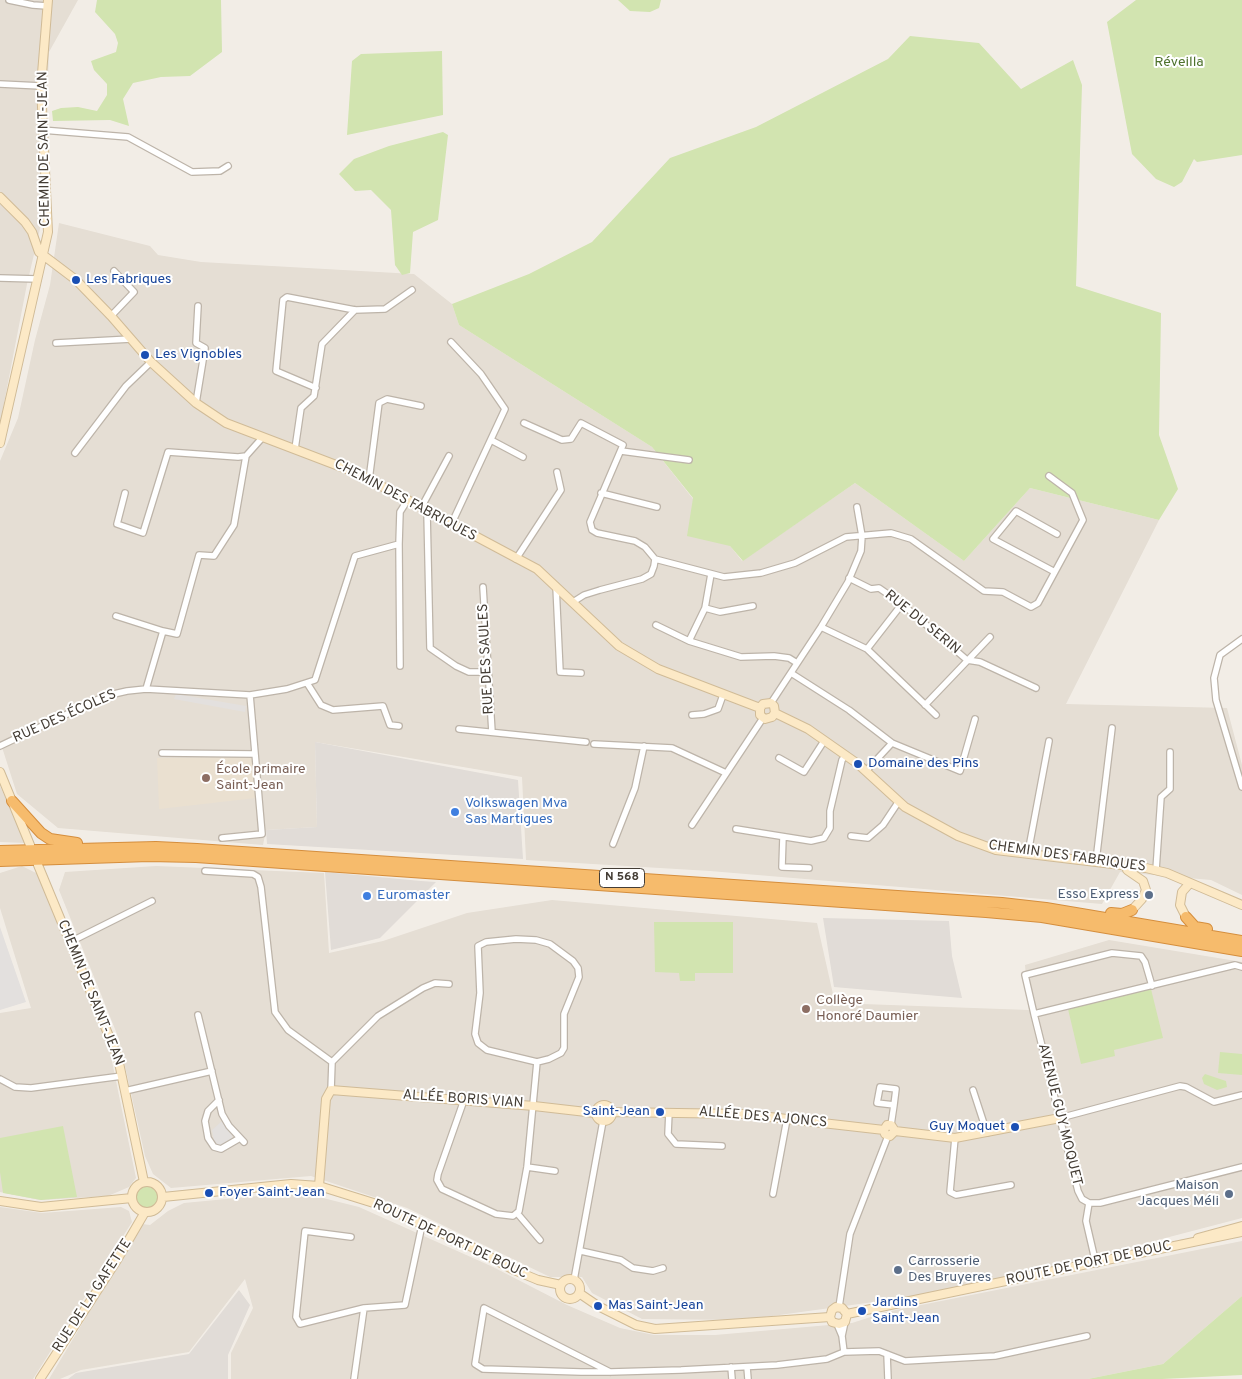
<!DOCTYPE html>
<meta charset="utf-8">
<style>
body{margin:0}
canvas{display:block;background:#f2ede6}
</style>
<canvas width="1242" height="1379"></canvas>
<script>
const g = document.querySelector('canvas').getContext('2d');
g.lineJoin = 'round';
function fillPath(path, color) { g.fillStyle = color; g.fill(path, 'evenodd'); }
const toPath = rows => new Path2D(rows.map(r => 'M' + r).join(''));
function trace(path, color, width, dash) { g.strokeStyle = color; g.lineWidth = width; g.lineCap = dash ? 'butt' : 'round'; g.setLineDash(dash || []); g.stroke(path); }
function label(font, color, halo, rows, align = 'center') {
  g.font = font + ' Overpass,sans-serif'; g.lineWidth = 4; g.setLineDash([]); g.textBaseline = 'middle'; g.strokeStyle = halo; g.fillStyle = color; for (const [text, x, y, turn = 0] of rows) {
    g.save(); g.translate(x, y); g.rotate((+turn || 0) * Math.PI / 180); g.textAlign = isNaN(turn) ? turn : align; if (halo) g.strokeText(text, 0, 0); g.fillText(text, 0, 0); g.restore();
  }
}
const residential = toPath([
 [0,0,78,0,49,52,43,216,27,284,0,424],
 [59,223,150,246,158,255,201,262,414,274,452,304,459,325,652,447,742,561,855,483,964,561,1030,488,1159,520,1066,704,1227,708,1242,765,1242,895,1211,880,1120,872,1102,904,710,871,526,860,522,777,315,742,317,827,266,830,263,845,58,828,17,794,0,741,0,461,18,418,35,340,50,285],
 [0,786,26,843,0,842],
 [22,866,38,874,109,1047,136,1178,129,1187,108,1196,40,1200,0,1192,0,1013,31,1008,0,908,0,873],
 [156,866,324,873,329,953,383,941,467,913,552,900,817,923,835,1003,1029,1010,1025,965,1109,940,1242,962,1242,1218,1066,1264,910,1297,743,1320,642,1319,592,1293,582,1277,550,1277,407,1208,311,1176,171,1188,153,1174,145,1156,119,1039,59,890,65,872],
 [269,1195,311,1195,359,1207,493,1267,567,1305,620,1328,654,1335,715,1335,852,1323,886,1312,1242,1241,1242,1296,1163,1364,1088,1379,231,1379,231,1353,253,1308,245,1279,189,1352,81,1370,60,1379,49,1379,142,1224,150,1225,168,1211,184,1203],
 [0,1207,42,1213,121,1207,129,1211,132,1222,33,1379,0,1379]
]);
const industrial = toPath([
 [315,742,518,780,523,859,267,844,266,830,317,827],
 [325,872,421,881,436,882,380,938,331,950],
 [823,918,949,921,952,956,962,998,834,987],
 [239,1290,250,1305,228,1355,228,1379,68,1379,76,1373,189,1354]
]);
const education = toPath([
 [252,757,256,798,159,809,157,758]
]);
const green = toPath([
 [97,0,221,0,222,52,190,76,161,77,133,83,123,99,129,126,110,120,53,121,52,111,61,108,78,107,97,111,107,95,107,84,94,70,91,61,116,52,118,43,115,34,95,12],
 [618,0,661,0,659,8,650,12,630,11],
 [1136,0,1242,0,1242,155,1197,162,1194,159,1182,182,1174,187,1156,179,1132,154,1107,22],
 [910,36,979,43,1021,89,1073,60,1082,85,1076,286,1161,313,1159,435,1178,489,1159,520,1030,488,964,561,855,483,743,561,730,546,687,536,693,498,652,447,459,325,452,304,529,274,592,242,670,158,756,127,888,59],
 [442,51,443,115,347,135,352,61,361,54],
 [443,132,448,135,438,220,413,232,410,273,402,275,395,265,391,210,371,190,355,191,339,174,354,159,389,146],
 [654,922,733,922,733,973,695,973,695,981,680,981,679,973,655,972],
 [1151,989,1163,1038,1114,1050,1115,1056,1081,1064,1068,1009],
 [1220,1052,1242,1054,1242,1075,1218,1073],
 [1205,1074,1226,1081,1227,1087,1217,1090,1204,1084,1202,1078],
 [63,1126,77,1197,41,1200,3,1193,0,1172,0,1138],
 '135 1198a12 12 0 1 1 24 0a12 12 0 1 1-24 0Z',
 [1242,1296,1242,1375,1162,1379,1088,1379,1163,1364]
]);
const parking = toPath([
 [176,694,246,706,245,712,174,699],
 [0,927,26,1002,0,1010],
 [222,1121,232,1135,232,1140,222,1147,217,1146,214,1141,212,1130]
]);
const street = toPath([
 [9,0,33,5,47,6],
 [0,84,41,86],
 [42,130,128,137,192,172,220,171,228,166],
 [0,278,38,279],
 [111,316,134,292,114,271],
 [451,342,481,374,505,409,451,525],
 [56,343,131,339],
 [316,388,276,371,283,300,287,297,355,310,385,309,412,290],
 [196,403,205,348,196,343,198,306],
 [524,423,562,440,571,439,581,423,623,445,590,522,592,530,597,533,635,541,645,547,655,559,654,566,651,574,642,579,600,590,584,595,573,602],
 [491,440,523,457],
 [295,449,301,408,314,396,322,344,355,310],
 [621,451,689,460],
 [75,453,126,386,151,362],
 [369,480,379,403,387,399,421,406],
 [125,493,117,524,143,533,168,452,238,457,246,456,262,438],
 [601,493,657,507],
 [421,508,449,456],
 [427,512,430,648,456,666,469,672,488,672],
 [399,544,400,666],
 [516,559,561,490,557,472],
 [655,559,724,577,761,573,795,563,846,537,891,533,911,539,984,591,1003,592,1031,607,1038,603,1083,520,1072,493,1049,476],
 [1053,571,993,539,1016,511,1057,534],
 [849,578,871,589,879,588,902,604,967,660,980,662,1036,688],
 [556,586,560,672,581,673],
 [483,587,492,732],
 [705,608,720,612,753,606],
 [116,616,163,631],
 [656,625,689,641,741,657,774,656,789,658,797,663],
 [821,627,867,649,936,715],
 [1242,639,1220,655,1214,678,1216,700,1242,787],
 [689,641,705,608,711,574],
 [867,649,902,604],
 [791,673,849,710,892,743],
 [307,683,321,705,333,710,383,706,390,725,399,726],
 [146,689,163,631,177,634,199,555,214,556,234,525,246,456],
 [771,703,821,627,848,582,861,551,862,536,857,507],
 [925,705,990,637],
 [692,715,704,714,718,709,723,695],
 [459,729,586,742],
 [594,744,672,748,726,773],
 [0,746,105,696,127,691,146,689,250,695,287,689,315,680,355,556,399,544,400,512,407,501],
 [162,753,254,754],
 [779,758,804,772,824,741],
 [866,771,892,743,960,771,975,719],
 [692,825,763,718],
 [736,829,811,841,824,838,830,828,830,811,842,760,846,755],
 [851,836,868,838,883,825,899,801],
 [783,837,782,867,809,868],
 [222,838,262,834,250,695],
 [613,844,635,788,644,746],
 [1028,853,1049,741],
 [1096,861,1112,728],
 [1156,870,1161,797,1170,789,1170,752],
 [205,871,253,874,258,877,261,887,275,1012,288,1030,332,1062],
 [70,942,152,901],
 [1242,967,1235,965,1034,1014,1078,1191,1082,1199,1089,1203,1100,1203,1242,1167],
 [1034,1014,1025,975,1112,953,1141,956,1145,962,1152,986],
 [198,1015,222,1114,229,1126,244,1142],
 [0,1079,15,1087,31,1088,122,1076],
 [331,1090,332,1062,378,1016,423,988,435,983,449,984],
 [973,1090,987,1133],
 [125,1091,212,1071],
 [219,1100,208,1111,205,1121,208,1138,214,1147,221,1149,240,1138],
 [464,1100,438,1174,437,1180,442,1189,496,1214,513,1216,519,1211,527,1167,537,1062,487,1050,478,1043,475,1034,480,993,478,946,486,942,516,939,536,940,550,944,573,961,578,968,579,977,564,1014,564,1048,561,1053,549,1059,537,1062],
 [669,1112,668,1134,676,1144,722,1146],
 [1060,1118,1180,1086,1186,1087,1214,1102,1242,1095],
 [891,1125,894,1105,877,1103,880,1087,896,1089,894,1105],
 [955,1138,950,1192,956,1195,1011,1185],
 [527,1167,555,1171],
 [773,1194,787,1119],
 [1089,1203,1086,1221,1096,1264],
 [517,1213,540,1240],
 [351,1237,305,1231,296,1317,300,1324,364,1308],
 [581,1251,621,1260,633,1268,653,1271,663,1268],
 [574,1280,603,1121],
 [839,1307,850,1234,888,1136],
 [837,1324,842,1336,845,1322],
 [844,1352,879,1351,905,1361,995,1356,1087,1336],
 [887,1354,888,1379],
 [731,1367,732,1379],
 [747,1367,748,1379],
 [610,1372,484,1308,475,1364,483,1369,581,1372,610,1372,681,1370,777,1365,827,1359,844,1352,842,1336],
 [354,1379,364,1308,405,1305,422,1225]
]);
const secondary = toPath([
 [0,197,25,222,32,232,39,252,76,280,111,316,151,362,196,403,226,423,357,473,537,569,619,646,658,669,760,708],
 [0,443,48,232,41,86,48,0],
 [760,708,760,715,765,719,772,717,775,713],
 [760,708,763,704,771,703,774,706,775,713],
 [775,713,808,729,858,764,905,807,958,836,996,850,1146,868,1167,873,1242,905],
 [0,772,30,845],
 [38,865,118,1058,144,1182],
 [1127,865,1127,870,1143,881,1146,890,1142,899,1132,910],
 [1186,917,1180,905,1182,892,1190,883],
 '596 1113a8 8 0 1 1 16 0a8 8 0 1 1-16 0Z',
 [612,1112,743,1114,884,1130],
 [884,1130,885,1134,890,1136,895,1131],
 [884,1130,887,1125,891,1125,895,1131],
 [895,1131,955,1138,1060,1118],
 '132 1197a15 15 0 1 1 30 0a15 15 0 1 1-30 0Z',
 [319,1186,326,1099,331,1090,534,1106,595,1113],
 [163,1197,291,1184,319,1186,380,1205,470,1246,514,1270,538,1280,561,1285],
 [0,1201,41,1207,132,1198],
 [1198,1238,1242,1226],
 '560 1289a10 10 0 1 1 20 0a10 10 0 1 1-20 0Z',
 [579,1293,598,1306,636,1325,655,1329,830,1317],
 [847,1314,1242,1232],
 [830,1317,832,1310,836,1307,842,1308,847,1314],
 [830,1317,832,1322,839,1324,845,1322,847,1314],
 [40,1379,117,1260,145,1212]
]);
const highway = toPath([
 [12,801,41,833,50,839,77,843],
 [0,851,156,847,197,849,1002,903,1046,908,1242,941],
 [0,861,149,856,196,857,986,912,1042,917,1242,951],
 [1111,913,1122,914,1132,910],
 [1186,917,1195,927,1207,929]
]);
const markers = [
 [76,280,5,"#1a4fb4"],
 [145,355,5,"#1a4fb4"],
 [858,764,5,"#1a4fb4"],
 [206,778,5,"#8d6e63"],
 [455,812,5,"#3f7fe0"],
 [1149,895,5,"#5c6f8a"],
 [367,896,5,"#3f7fe0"],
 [806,1009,5,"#8d6e63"],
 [660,1112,5,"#1a4fb4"],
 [1015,1127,5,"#1a4fb4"],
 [209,1193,5,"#1a4fb4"],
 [1229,1194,5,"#5c6f8a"],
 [898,1270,5,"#5c6f8a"],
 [598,1306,5,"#1a4fb4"],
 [862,1311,5,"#1a4fb4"]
];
const shields = [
 [622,878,45]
];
const shieldNames = [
 ["N 568",622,878]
];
const parkNames = [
 ["Réveilla",1179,63]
];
const streetNames = [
 ["CHEMIN DE SAINT-JEAN",45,149,-91],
 ["CHEMIN DES FABRIQUES",405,501,28],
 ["RUE DU SERIN",922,623,39],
 ["RUE DES SAULES",487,659,-93],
 ["RUE DES ÉCOLES",65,717,-24],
 ["CHEMIN DES FABRIQUES",1067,857,8],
 ["CHEMIN DE SAINT-JEAN",90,993,68],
 ["ALLÉE BORIS VIAN",463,1100,4],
 ["AVENUE GUY MOQUET",1059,1115,76],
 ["ALLÉE DES AJONCS",763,1118,5],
 ["ROUTE DE PORT DE BOUC",450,1240,25],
 ["ROUTE DE PORT DE BOUC",1089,1264,-12],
 ["RUE DE LA GAFETTE",93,1296,-57]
];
const transitNames = [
 ["Les Fabriques",86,280],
 ["Les Vignobles",155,355],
 ["Domaine des Pins",868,764],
 ["Saint-Jean",650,1112,"right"],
 ["Guy Moquet",1005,1127,"right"],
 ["Foyer Saint-Jean",219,1193],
 ["Jardins",872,1303],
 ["Saint-Jean",872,1319],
 ["Mas Saint-Jean",608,1306]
];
const educationNames = [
 ["École primaire",216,770],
 ["Saint-Jean",216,786],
 ["Collège",816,1001],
 ["Honoré Daumier",816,1017]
];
const shopNames = [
 ["Volkswagen Mva",465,804],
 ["Sas Martigues",465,820],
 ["Euromaster",377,896]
];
const serviceNames = [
 ["Esso Express",1139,895],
 ["Maison",1219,1186],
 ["Jacques Méli",1219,1202],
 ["Carrosserie",908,1262,"left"],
 ["Des Bruyeres",908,1278,"left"]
];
fillPath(residential, '#e5ded4');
fillPath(industrial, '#e1dcd7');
fillPath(education, '#eae0d0');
fillPath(green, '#d2e4b0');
fillPath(parking, '#e3e0de');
trace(street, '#bdb4a9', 8);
trace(secondary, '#d0bb97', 10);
trace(highway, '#d58e3d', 12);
trace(street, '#fff', 5.5);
trace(secondary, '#fce9c6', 8);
trace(highway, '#f6bb6c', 10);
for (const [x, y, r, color] of markers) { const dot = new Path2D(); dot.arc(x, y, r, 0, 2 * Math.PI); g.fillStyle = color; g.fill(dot); trace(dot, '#fff', 2); }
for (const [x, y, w] of shields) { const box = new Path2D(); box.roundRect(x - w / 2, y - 9.5, w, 19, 4); g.fillStyle = '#fff'; g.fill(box); trace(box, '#443d35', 1); }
label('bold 12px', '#443d35', null, shieldNames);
label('14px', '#4e722c', '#fff', parkNames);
label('14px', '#443d35', '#fff', streetNames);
label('14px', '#164399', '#fff', transitNames, 'left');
label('14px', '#785e54', '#fff', educationNames, 'left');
label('14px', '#366cbe', '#fff', shopNames, 'left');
label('14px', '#4e5e75', '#fff', serviceNames, 'right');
</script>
